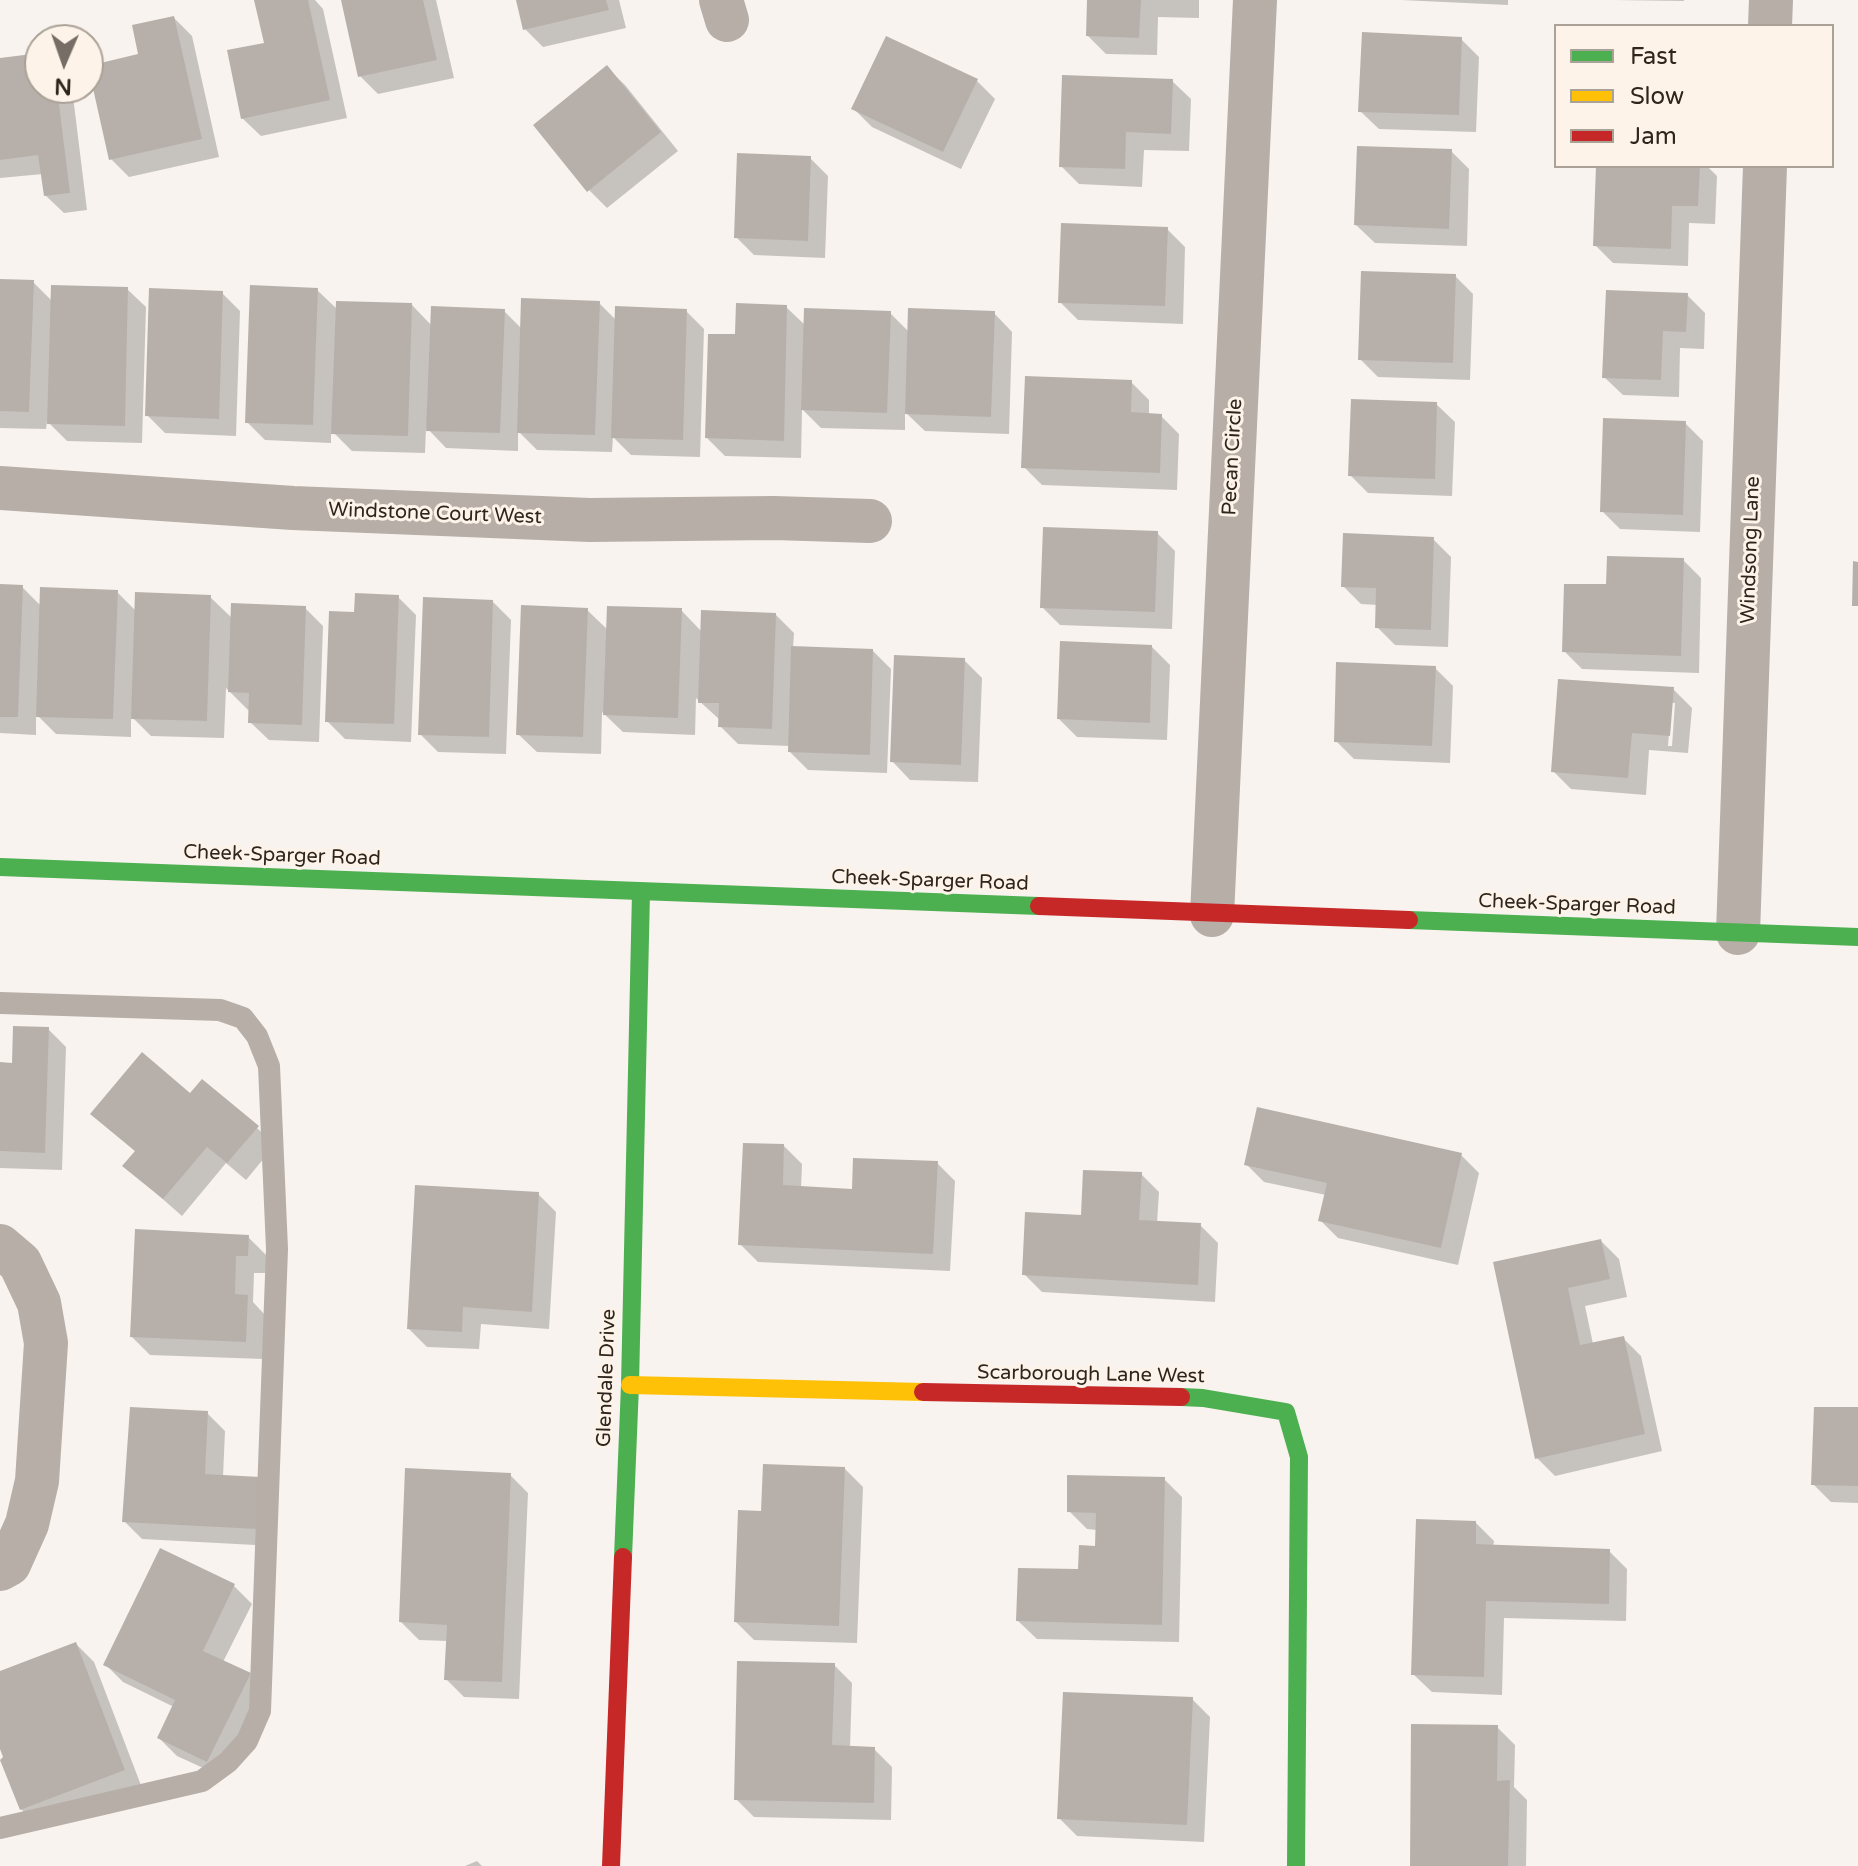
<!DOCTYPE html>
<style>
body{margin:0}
#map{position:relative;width:1858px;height:1866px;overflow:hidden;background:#f8f3ee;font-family:"Varela Round",sans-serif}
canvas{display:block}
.legend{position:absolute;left:1554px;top:24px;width:280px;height:144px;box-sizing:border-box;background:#fdf3e9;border:2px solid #aaa197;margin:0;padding:10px 14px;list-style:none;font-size:24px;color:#2e251d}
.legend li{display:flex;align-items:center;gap:16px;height:40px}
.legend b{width:40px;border:2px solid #aaa197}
.north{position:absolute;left:24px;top:24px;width:80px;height:80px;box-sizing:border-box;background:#fdf3e9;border:2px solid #aaa197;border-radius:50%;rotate:182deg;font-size:22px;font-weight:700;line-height:32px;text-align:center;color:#2e251d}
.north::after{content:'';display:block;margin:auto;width:28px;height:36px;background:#756d66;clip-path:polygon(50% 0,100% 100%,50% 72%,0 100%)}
</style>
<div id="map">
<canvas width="1858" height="1866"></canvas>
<ul class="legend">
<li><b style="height:10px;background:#4caf50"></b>Fast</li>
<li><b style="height:10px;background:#ffc107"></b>Slow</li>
<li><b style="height:10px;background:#c62828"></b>Jam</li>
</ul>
<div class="north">N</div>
</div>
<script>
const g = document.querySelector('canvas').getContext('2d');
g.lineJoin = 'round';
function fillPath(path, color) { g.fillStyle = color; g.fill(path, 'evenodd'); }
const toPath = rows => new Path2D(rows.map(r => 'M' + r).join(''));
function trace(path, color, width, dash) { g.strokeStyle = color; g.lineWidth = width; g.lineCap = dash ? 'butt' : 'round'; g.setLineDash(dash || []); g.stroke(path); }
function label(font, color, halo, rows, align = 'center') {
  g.font = font + ' "Varela Round",sans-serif'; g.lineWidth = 6; g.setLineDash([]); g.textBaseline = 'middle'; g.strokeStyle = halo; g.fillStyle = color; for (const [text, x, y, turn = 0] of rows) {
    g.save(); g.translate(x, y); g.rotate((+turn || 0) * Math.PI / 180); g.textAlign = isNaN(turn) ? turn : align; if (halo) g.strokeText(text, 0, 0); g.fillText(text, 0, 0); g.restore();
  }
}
const shadow = toPath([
 [263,0,315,0,323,9,347,118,261,136,242,118,266,45],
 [343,0,436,0,454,78,378,94,360,76],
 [518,0,619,0,626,28,543,47,525,29],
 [1089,0,1199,0,1199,18,1158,17,1157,55,1106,54,1088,36],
 [1401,0,1508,0,1508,5],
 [1613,0,1684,0,1684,1],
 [174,18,192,36,219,157,129,177,111,159,141,56],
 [1461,39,1479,57,1476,132,1379,129,1360,111],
 [40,55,40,88,72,88,87,210,64,213,45,195,43,174,0,178,0,61],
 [607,68,625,85,678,151,607,208,589,190],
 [977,81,995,99,961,169,872,127,854,109],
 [1172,81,1191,99,1189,151,1144,150,1142,187,1079,184,1061,166],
 [1451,151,1469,169,1467,246,1375,243,1356,225],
 [810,158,828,176,825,258,754,255,736,237],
 [1598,166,1707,166,1717,176,1715,224,1689,223,1688,266,1613,263,1595,245],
 [1167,229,1185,247,1183,324,1078,320,1060,302],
 [1455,276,1473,294,1470,380,1378,377,1360,359],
 [0,281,33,282,52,301,127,289,146,307,142,443,67,441,47,421,46,429,0,428],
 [317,290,338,310,412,305,432,326,504,311,522,329,599,303,616,320,686,311,704,329,700,457,631,455,613,437,612,452,537,450,518,431,518,451,446,448,426,427,425,453,352,451,331,430,331,443,265,440,247,422],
 [222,293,240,311,236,436,165,433,147,415],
 [1687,295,1705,313,1704,349,1680,348,1679,397,1623,395,1604,377],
 [786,307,806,326,890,313,910,333,994,313,1012,332,1009,434,925,431,905,412,905,430,821,428,802,409,801,458,725,456,707,438,737,336],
 [1131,382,1149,400,1149,415,1161,416,1179,434,1177,490,1042,485,1024,467],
 [1436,404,1455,422,1452,496,1368,493,1350,475],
 [1685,423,1703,441,1700,532,1620,529,1602,511],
 [1157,533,1175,551,1172,629,1060,625,1042,607],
 [1433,539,1451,557,1448,647,1395,645,1377,627,1378,605,1361,604,1343,586],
 [1683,560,1701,578,1699,673,1582,669,1564,651,1608,586],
 [0,586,22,587,42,607,117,592,136,611,210,597,232,618,305,608,323,626,319,742,269,740,250,722,251,710,248,710,226,688,224,738,151,736,131,716,131,737,56,734,36,714,36,735,0,733],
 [398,597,416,615,411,742,345,739,327,721,356,614],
 [493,602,511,620,506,754,438,752,420,734],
 [587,610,608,630,681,610,702,632,776,615,794,633,793,648,873,651,891,669,887,773,808,770,790,752,790,746,738,744,720,726,720,720,696,698,695,735,623,732,602,712,601,754,537,752,518,734],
 [1152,647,1170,665,1167,740,1077,737,1059,719],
 [964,660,982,678,978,782,910,780,892,761],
 [1435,668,1453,686,1450,763,1354,759,1336,741],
 [1673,689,1692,708,1688,753,1649,750,1646,795,1571,789,1553,771],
 [1671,703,1675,703,1672,746,1668,746],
 [48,1029,66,1047,62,1170,0,1168,0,1064,14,1065],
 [190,1096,257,1128,275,1145,246,1180,226,1163,182,1216,125,1166,136,1152,93,1114],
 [784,1146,802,1164,801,1188,854,1191,937,1163,955,1181,950,1271,758,1262,740,1244],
 [1461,1155,1479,1173,1458,1265,1338,1238,1320,1220,1326,1195,1264,1182,1246,1164],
 [1141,1174,1159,1192,1157,1223,1200,1225,1218,1243,1215,1302,1042,1292,1024,1274,1083,1217],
 [538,1194,556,1212,549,1329,481,1324,479,1349,427,1347,409,1329],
 [248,1237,266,1255,266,1273,254,1273,253,1302,265,1315,263,1359,150,1355,132,1337],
 [1601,1241,1619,1259,1627,1297,1585,1306,1593,1344,1623,1338,1641,1356,1662,1451,1555,1476,1537,1458,1495,1264],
 [1858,1409,1858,1503,1831,1502,1813,1484],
 [207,1413,225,1431,223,1477,274,1546,142,1539,124,1521],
 [845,1469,863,1487,857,1643,754,1640,736,1622,763,1513],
 [510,1475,528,1493,519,1699,464,1697,446,1679,448,1641,419,1640,401,1622],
 [1164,1479,1182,1497,1179,1642,1037,1639,1018,1621,1080,1571,1097,1548,1097,1530,1087,1529,1069,1511],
 [1476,1523,1494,1541,1493,1547,1609,1551,1627,1569,1626,1621,1504,1618,1502,1695,1432,1692,1413,1674],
 [234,1586,252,1604,223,1662,249,1674,267,1692,225,1778,177,1756,159,1738,174,1707,123,1682,105,1664],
 [76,1644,94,1662,142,1788,39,1827,21,1809,0,1744,0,1673],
 [834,1665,852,1683,850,1748,874,1749,892,1767,891,1820,754,1817,736,1799],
 [1192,1699,1210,1717,1204,1842,1077,1836,1059,1818],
 [1497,1727,1515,1745,1514,1787,1527,1800,1526,1866,1412,1866],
 [477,1861,482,1866,465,1866]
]);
const building = toPath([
 [254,0,308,0,330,100,241,119,227,50,264,43],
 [341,0,423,0,437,60,358,77],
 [516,0,606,0,609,10,523,30],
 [1087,0,1141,0,1139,38,1086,36],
 [174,16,202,139,109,160,88,66,138,54,132,25],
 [1362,32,1462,37,1459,115,1358,112],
 [886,36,978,79,943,152,851,109],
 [40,53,40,88,57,88,70,193,44,196,38,155,0,160,0,58],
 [607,65,661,132,587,192,533,125],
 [1062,75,1173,79,1171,134,1126,132,1125,169,1059,167],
 [1357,146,1452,149,1449,229,1354,225],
 [737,153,811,156,808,241,734,238],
 [1596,166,1700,166,1698,206,1672,206,1671,249,1593,246],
 [1061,223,1168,227,1165,306,1058,303],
 [1361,271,1456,274,1453,363,1358,360],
 [0,279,34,280,29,412,0,411],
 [51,285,128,287,125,426,47,424],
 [250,285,318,288,313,425,245,423],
 [149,288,223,291,219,419,145,416],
 [1606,290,1688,293,1686,332,1663,331,1661,380,1602,378],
 [521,298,600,301,595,435,517,433],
 [336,301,412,303,408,436,331,434],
 [736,303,787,305,784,441,705,438,708,334,735,334],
 [431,306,505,309,500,433,426,431],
 [615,306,687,309,683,440,611,438],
 [804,308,891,311,887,413,801,410],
 [908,308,995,311,991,417,905,414],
 [1025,376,1132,380,1131,412,1162,414,1160,473,1021,468],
 [1351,399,1437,402,1435,479,1348,476],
 [1603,418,1686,421,1683,515,1600,512],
 [1043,527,1158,531,1155,612,1040,608],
 [1343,533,1434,537,1431,630,1375,628,1376,588,1341,587],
 [1607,556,1684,558,1681,656,1562,652,1564,584,1606,584],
 [1853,561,1858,562,1858,606,1852,606],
 [0,584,23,585,18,717,0,717],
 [40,587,118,590,113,719,36,717],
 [135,592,211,595,207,721,131,719],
 [355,593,399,595,394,724,325,722,329,611,354,612],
 [423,597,493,600,489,737,418,735],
 [231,603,306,606,302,725,248,723,249,693,228,692],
 [521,605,588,608,583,737,516,735],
 [607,606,682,608,678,718,603,715],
 [701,610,776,613,772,729,718,727,719,703,698,703],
 [1060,641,1152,645,1150,723,1057,719],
 [791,646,873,649,870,755,788,752],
 [894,655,965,658,961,765,890,762],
 [1336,662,1436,666,1432,746,1334,742],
 [1558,679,1674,687,1670,736,1632,733,1628,778,1551,772],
 [13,1026,49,1027,45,1153,0,1151,0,1062,12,1063],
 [142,1052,190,1093,202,1079,259,1126,227,1163,207,1147,163,1199,122,1166,135,1151,90,1114],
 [1257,1107,1462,1153,1441,1248,1318,1221,1327,1183,1244,1165],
 [743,1143,784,1144,783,1185,852,1189,853,1158,938,1161,933,1254,738,1245],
 [1083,1170,1142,1172,1139,1220,1201,1223,1198,1285,1022,1275,1025,1212,1081,1215],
 [415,1185,539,1192,532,1312,463,1307,462,1332,407,1329],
 [135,1229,249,1235,248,1256,236,1256,235,1294,248,1295,246,1342,130,1337],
 [1601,1239,1610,1279,1568,1288,1580,1345,1624,1336,1645,1434,1535,1459,1493,1262],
 [130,1407,208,1411,205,1474,260,1477,257,1529,122,1522],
 [1814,1407,1858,1407,1858,1486,1811,1485],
 [763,1464,845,1467,839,1626,734,1622,738,1510,761,1511],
 [405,1468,511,1473,502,1682,444,1680,447,1625,399,1622],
 [1067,1475,1165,1477,1162,1625,1016,1621,1018,1568,1078,1569,1079,1545,1095,1546,1096,1513,1067,1512],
 [1416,1519,1476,1521,1476,1544,1610,1549,1609,1604,1486,1601,1484,1677,1411,1675],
 [160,1548,235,1584,203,1651,251,1673,207,1762,157,1738,175,1700,103,1665],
 [76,1642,125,1770,20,1810,0,1760,3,1757,0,1749,0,1671],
 [737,1661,835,1663,832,1745,875,1747,874,1803,734,1800],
 [1063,1692,1193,1697,1187,1825,1057,1819],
 [1411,1724,1498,1725,1497,1781,1510,1780,1508,1866,1410,1866]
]);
const lane = toPath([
 [0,1003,220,1010,243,1018,257,1036,269,1066,277,1249,260,1711,247,1741,228,1762,202,1781,0,1828]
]);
const street = toPath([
 [721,0,727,20],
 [1770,26,1771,0],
 [0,488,293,508,590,520,774,518,870,521],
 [1212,915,1255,0],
 [1738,933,1765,166],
 [0,1246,20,1263,39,1303,46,1343,37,1481,27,1524,9,1564,0,1569]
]);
const fast = toPath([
 [0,867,1039,906],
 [1409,920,1858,937],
 [1181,1397,1203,1398,1286,1412,1299,1457,1296,1866],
 [623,1557,630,1385,641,892]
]);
const slow = toPath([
 [630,1385,923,1392]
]);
const jam = toPath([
 [1039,906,1409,920],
 [923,1392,1181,1397],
 [611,1866,623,1557]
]);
const streetNames = [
 ["Pecan Circle",1233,457,-87],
 ["Windstone Court West",435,514,2],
 ["Windsong Lane",1751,550,-88],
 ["Cheek-Sparger Road",282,856,2],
 ["Cheek-Sparger Road",930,881,2],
 ["Cheek-Sparger Road",1577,905,2],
 ["Scarborough Lane West",1091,1375,1],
 ["Glendale Drive",607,1378,-88]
];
fillPath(shadow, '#0003');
fillPath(building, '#b7b0aa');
trace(lane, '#b6aea7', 22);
trace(street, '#b6aea7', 44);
trace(fast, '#4caf50', 18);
trace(slow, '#ffc107', 18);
trace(jam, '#c62828', 18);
label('20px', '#2e251d', '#fdf3e9', streetNames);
</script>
